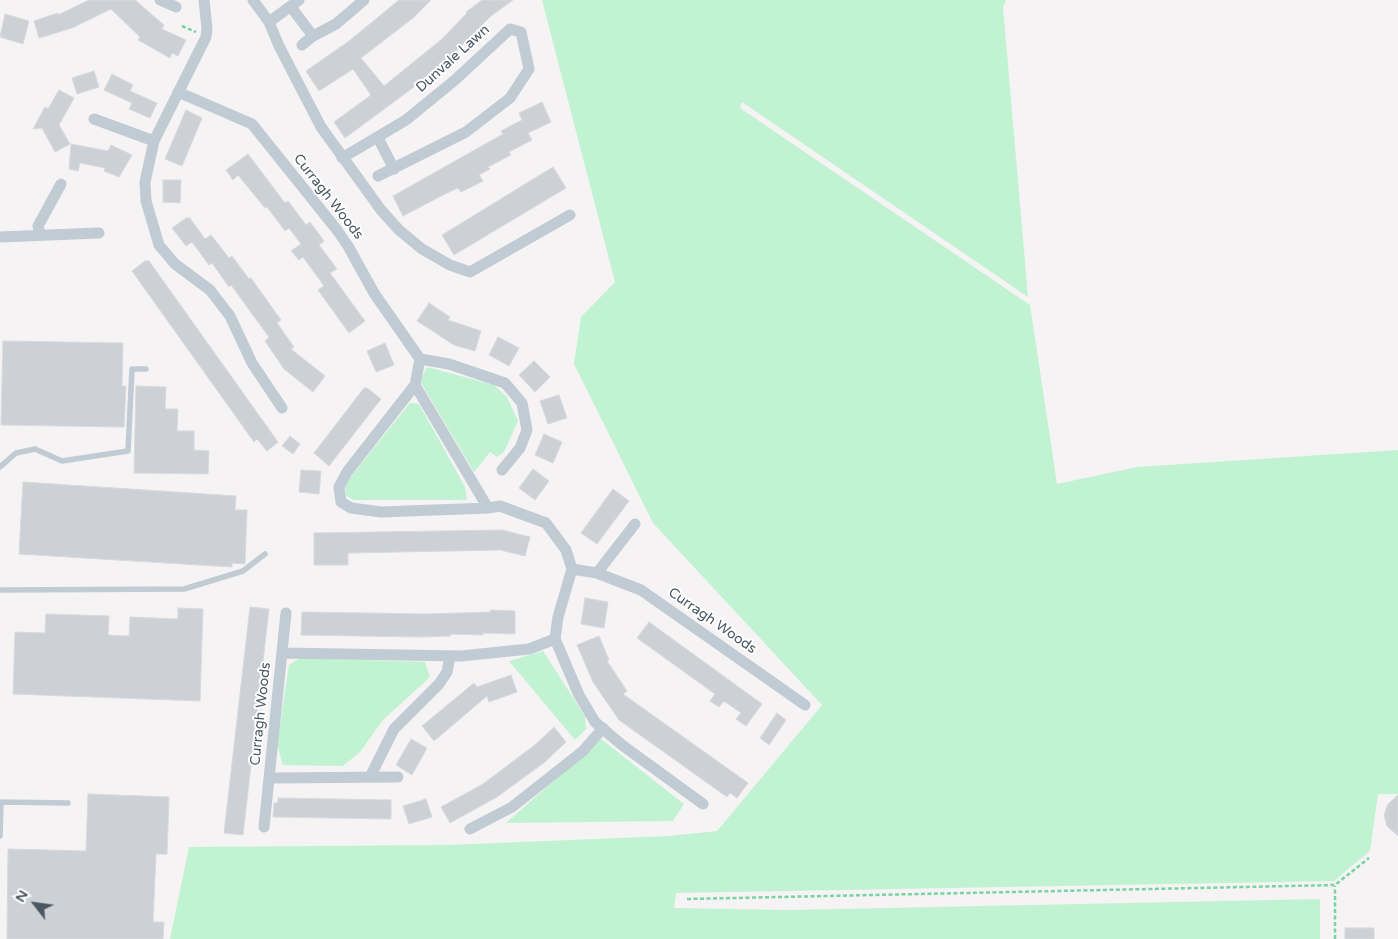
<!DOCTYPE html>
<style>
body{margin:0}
#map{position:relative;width:1398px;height:939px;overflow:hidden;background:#f5f3f3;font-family:"Varela Round",sans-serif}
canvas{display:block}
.north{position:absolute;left:10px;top:879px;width:50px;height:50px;-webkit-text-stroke:4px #fff;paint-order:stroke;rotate:300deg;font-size:14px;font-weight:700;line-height:20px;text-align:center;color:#495762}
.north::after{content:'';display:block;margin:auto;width:18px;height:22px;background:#495762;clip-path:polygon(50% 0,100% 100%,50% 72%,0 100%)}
</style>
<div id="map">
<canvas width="1398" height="939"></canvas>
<div class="north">N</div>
</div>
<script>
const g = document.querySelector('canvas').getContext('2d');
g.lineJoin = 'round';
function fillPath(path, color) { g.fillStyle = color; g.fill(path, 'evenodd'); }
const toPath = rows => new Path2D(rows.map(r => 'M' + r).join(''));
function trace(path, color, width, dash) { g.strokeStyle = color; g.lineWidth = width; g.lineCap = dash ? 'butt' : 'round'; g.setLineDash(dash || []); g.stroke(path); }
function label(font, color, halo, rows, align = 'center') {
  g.font = font + ' "Varela Round",sans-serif'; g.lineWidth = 4; g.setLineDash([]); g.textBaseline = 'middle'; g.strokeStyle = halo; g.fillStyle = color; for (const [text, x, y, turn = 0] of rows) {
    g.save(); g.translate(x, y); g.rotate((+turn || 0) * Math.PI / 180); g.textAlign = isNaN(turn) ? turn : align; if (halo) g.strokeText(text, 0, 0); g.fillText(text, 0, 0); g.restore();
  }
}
const green = toPath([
 [542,0,1006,0,1003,7,1028,297,742,102,740,108,1030,305,1057,484,1137,467,1398,450,1398,794,1378,794,1370,851,1334,881,676,893,674,908,789,910,1320,899,1320,939,170,939,189,847,447,845,669,836,717,831,822,705,653,523,574,364,581,317,615,282],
 [427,367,494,385,507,397,518,421,504,452,497,457,490,452,474,472,420,381],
 [410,403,419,404,465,487,467,500,353,500,346,495,345,484],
 [543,651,585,716,586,729,575,740,509,661],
 [300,658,425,662,430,677,383,720,360,752,343,766,283,765,277,745,289,665],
 [601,739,684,804,673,821,506,823]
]);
const building = toPath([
 [89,0,135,0,164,25,162,29,186,40,178,56,172,53,170,58,138,40,140,37,111,9,72,28,39,38,34,21,58,13,58,15,89,0],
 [399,0,431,0,413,18,361,58,384,86,442,39,467,13,466,12,482,0,513,0,491,16,455,52,418,84,345,138,334,122,371,95,353,69,319,91,306,71,349,41,399,0],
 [5,14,29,21,23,44,0,37,5,14],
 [94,71,99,87,77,94,72,78,94,71],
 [112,74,133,85,130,91,157,103,150,118,129,109,132,103,104,90,112,74],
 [59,90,74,98,59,125,70,144,55,152,42,128,33,129,45,107,48,109,59,90],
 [542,102,551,122,528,133,532,140,509,152,511,155,488,167,490,169,479,175,483,181,461,192,458,188,447,193,403,216,393,196,503,134,501,131,522,120,519,113,542,102],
 [186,110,202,118,182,166,165,159,186,110],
 [71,144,108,151,111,145,132,155,119,177,104,171,105,168,80,163,78,171,69,169,71,144],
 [248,154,285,203,288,201,306,225,310,222,324,241,319,245,337,269,330,273,365,321,349,333,318,290,324,286,303,257,299,260,291,251,301,244,289,228,285,231,267,207,265,208,238,175,233,180,226,170,248,154],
 [553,167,566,188,454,255,442,235,553,167],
 [163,180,181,180,180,203,163,202,163,180],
 [186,218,190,218,205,239,211,235,229,258,232,256,249,279,251,278,281,320,277,323,294,347,291,349,325,376,313,392,284,369,265,341,269,337,231,285,229,287,212,263,209,265,192,242,186,246,172,228,186,218],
 [145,261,149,261,154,268,278,442,267,451,257,439,254,442,132,271,145,261],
 [429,303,450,317,448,320,481,331,475,351,454,345,417,321,429,303],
 [498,337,519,348,509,366,489,355,498,337],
 [3,341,123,343,122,386,126,386,124,427,1,425,3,341],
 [385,343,394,365,376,372,367,351,385,343],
 [534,361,550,377,535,392,519,375,534,361],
 [136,386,166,387,165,409,178,409,177,431,194,431,194,450,209,451,208,474,134,473,136,386],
 [364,388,367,388,381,399,329,466,314,453,364,388],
 [559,395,567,418,548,424,540,401,559,395],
 [544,434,562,442,553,463,535,455,544,434],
 [290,436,300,444,293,454,282,446,290,436],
 [533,469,549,481,535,500,519,488,533,469],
 [301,470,321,471,319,494,299,492,301,470],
 [23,482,236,496,235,510,247,510,245,564,232,563,232,567,19,554,23,482],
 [613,489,629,501,597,544,581,533,613,489],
 [502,530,530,537,525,556,500,550,348,553,348,565,314,565,314,533,502,530],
 [585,598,608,602,604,628,581,624,585,598],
 [250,607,269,609,243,835,224,833,250,607],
 [178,608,203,609,200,701,13,694,15,632,45,633,46,614,109,616,108,635,129,636,130,617,178,619,178,608],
 [491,610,515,611,515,634,483,633,483,635,451,634,450,636,420,637,301,635,302,612,426,614,490,612,491,610],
 [649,622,762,704,746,726,736,719,741,713,724,701,719,707,710,701,715,694,637,638,649,622],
 [599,636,609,660,607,661,627,691,623,694,748,783,737,798,730,793,727,797,619,720,593,682,577,645,599,636],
 [511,675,517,692,489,702,487,696,434,741,422,726,474,683,477,687,511,675],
 [777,713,786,720,769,745,760,738,777,713],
 [554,727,566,742,545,762,497,797,450,823,441,807,483,784,536,744,554,727],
 [411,739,427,748,412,775,396,765,411,739],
 [88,794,169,797,167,854,156,854,153,922,164,922,163,939,7,939,8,849,86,851,88,794],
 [1398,795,1398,836,1387,826,1384,815,1388,804,1398,795],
 [278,798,391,800,391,819,273,817,274,803,278,803,278,798],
 [426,799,432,817,409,824,403,806,426,799],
 [1345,928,1374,928,1374,939,1345,939,1345,928]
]);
const path = toPath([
 [182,26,196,32],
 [687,899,1335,885,1369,858],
 [1335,939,1335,886]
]);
const lane = toPath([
 [0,467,16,453,35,449,62,461,128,451,132,369,146,369],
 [0,590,184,589,243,571,265,554],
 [0,802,68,803],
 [0,836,1,802]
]);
const street = toPath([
 [160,0,176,7],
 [204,0,207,29,206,37,154,141,145,182,146,201,159,245,175,264,210,290,230,316,252,363,282,408],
 [253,0,269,22,279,46,321,127,381,210,399,230,422,249,450,265,470,272,570,215],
 [291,7,313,36],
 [269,22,299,0],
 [302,45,313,36,336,24,364,0],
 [178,92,252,124,337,230,348,246,374,293,420,359,415,385,488,508,500,506,546,523,566,550,572,569,558,617,555,639,579,695,595,722,622,745,703,804],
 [94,119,154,141],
 [378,138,394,169],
 [342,158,406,120,455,80,510,29,521,32,529,69,510,98,466,132,378,176],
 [40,234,38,226,61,184],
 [0,237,99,233],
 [420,359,449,364,505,383,522,403,527,430,520,448,502,470],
 [415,385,347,472,339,487,341,502,351,508,381,512,488,508],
 [572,569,597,573,641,590,805,705],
 [597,573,635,524],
 [283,653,461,656,529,649,555,639],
 [370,777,394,729,439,684,447,672,450,656],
 [270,778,398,777],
 [264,827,286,613],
 [470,829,512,807,583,751,603,728]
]);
const streetNames = [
 ["Dunvale Lawn",453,59,-42],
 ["Curragh Woods",328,197,52],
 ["Curragh Woods",712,621,35],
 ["Curragh Woods",261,714,-84]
];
fillPath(green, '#c1f3d2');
fillPath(building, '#cdd0d5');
trace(building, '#d7d9de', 1);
trace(path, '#76d4a1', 2.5, [4, 2.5]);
trace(lane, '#c0cbd3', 5.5);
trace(street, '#c0cbd3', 11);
label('14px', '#495762', '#fff', streetNames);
</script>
